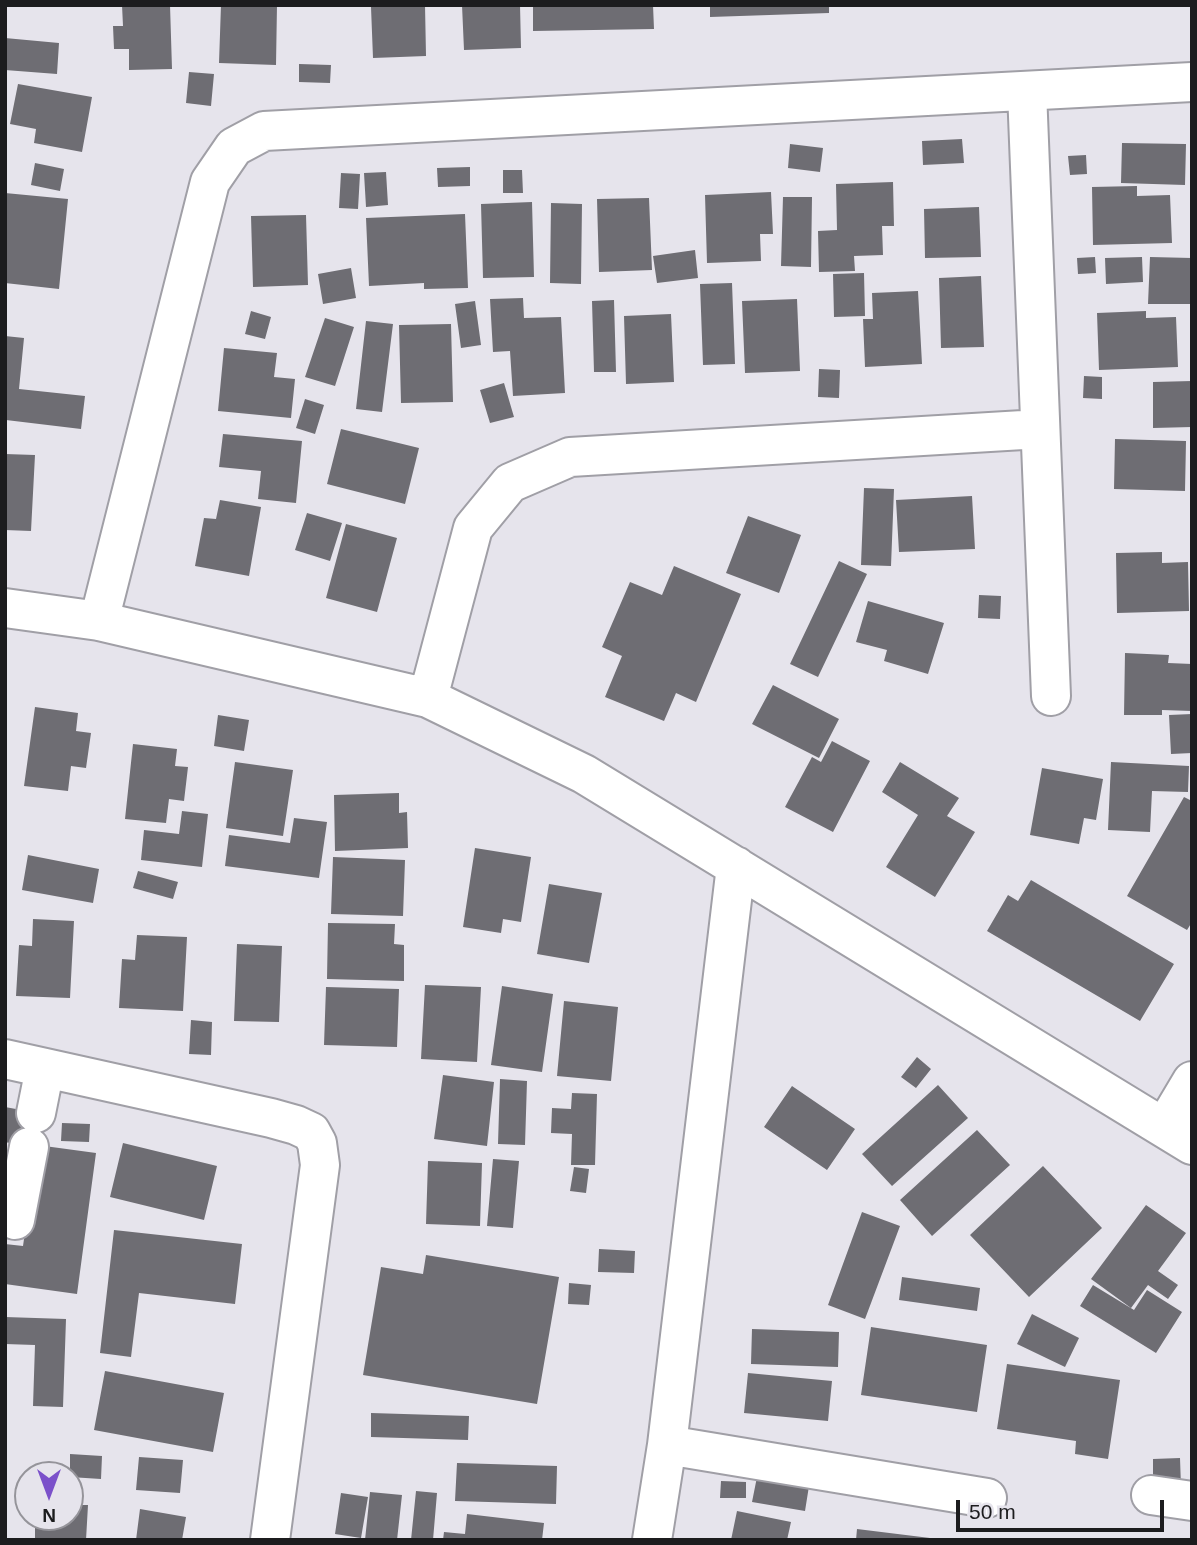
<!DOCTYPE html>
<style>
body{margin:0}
#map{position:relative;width:1197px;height:1545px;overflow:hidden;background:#e6e4ec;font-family:Arial,sans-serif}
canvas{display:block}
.frame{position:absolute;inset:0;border:7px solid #1c1c1e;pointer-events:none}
.north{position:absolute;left:14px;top:1461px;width:70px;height:70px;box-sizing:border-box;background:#e6e4ec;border:2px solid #95949a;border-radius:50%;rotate:180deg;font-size:19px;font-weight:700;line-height:28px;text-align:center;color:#1c1c1e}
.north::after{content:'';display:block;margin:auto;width:24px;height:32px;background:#7b51ca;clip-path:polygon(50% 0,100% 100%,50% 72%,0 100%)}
.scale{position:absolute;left:956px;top:1500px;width:208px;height:32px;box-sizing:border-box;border:4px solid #1c1c1e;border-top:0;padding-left:9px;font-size:21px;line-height:24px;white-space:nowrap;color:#1c1c1e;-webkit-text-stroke:5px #e6e4ec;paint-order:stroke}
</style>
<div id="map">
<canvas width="1197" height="1545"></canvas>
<div class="frame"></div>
<div class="north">N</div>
<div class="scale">50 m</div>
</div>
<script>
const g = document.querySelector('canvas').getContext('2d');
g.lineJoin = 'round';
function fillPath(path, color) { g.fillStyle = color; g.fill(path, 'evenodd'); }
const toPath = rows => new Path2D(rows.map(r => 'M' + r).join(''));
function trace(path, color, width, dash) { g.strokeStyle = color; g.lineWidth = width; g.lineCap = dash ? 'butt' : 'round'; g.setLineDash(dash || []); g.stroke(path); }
const building = toPath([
 [122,5,170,5,172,69,129,70,129,49,114,49,113,26,123,26],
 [221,5,277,5,276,65,219,63],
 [425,5,426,56,373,58,371,7],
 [462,5,520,5,521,48,464,50],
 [533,5,653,5,654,29,533,31],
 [710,5,829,5,829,13,710,17],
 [5,38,59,43,57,74,5,70],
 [299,64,331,65,330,83,299,82],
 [189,72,214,74,211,106,186,103],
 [18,84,92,97,82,152,34,143,36,129,10,124],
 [962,139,964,163,923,165,922,141],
 [1122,143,1186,144,1185,185,1121,183],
 [790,144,823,148,820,172,788,168],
 [1086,155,1087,174,1070,175,1068,156],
 [35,163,64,169,60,191,31,185],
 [470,167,470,186,438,187,437,168],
 [503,170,522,170,523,193,503,193],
 [386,172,388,205,366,207,364,173],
 [341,173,360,174,358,209,339,208],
 [893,182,894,226,882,226,883,255,854,256,855,271,819,272,818,231,837,230,836,184],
 [1137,186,1137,196,1170,195,1172,243,1093,245,1092,187],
 [771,192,773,234,760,234,761,261,707,263,705,195],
 [5,193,68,199,59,289,5,283],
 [783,197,812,197,811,267,781,266],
 [649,198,652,270,599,272,597,199],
 [532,202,534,277,483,278,481,204],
 [551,203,582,204,581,284,550,283],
 [979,207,981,257,925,258,924,209],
 [465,214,468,288,424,289,424,283,369,286,366,218],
 [306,215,308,285,253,287,251,216],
 [695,250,698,278,657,283,653,256],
 [1095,257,1096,273,1078,274,1077,258],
 [1142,257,1143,282,1106,284,1105,258],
 [1150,257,1192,258,1192,304,1148,304],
 [351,268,356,298,323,304,318,274],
 [864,273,865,316,834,317,833,274],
 [981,276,984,347,941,348,939,278],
 [732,283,735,364,703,365,700,284],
 [918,291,922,364,865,367,863,319,873,319,872,293],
 [523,298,524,318,561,317,565,393,513,396,510,351,493,352,490,299],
 [797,299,800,371,745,373,742,301],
 [614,300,616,372,594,372,592,301],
 [475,301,481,345,461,348,455,304],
 [251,311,271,317,265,339,245,334],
 [1146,311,1146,318,1176,317,1178,367,1099,370,1097,313],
 [671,314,674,382,626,384,624,316],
 [325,318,354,327,335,386,305,377],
 [366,321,393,324,382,412,356,409],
 [451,324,453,402,401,403,399,325],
 [5,336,24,338,19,389,85,396,81,429,6,420],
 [224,348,277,353,274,377,295,379,291,418,218,411],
 [819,369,840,370,839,398,818,397],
 [1084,376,1102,377,1102,399,1083,398],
 [1192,381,1192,427,1153,428,1153,382],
 [504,383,514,417,490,423,480,390],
 [305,399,324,405,315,434,296,428],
 [341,429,419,448,405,504,327,484],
 [223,434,302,441,296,503,258,499,261,471,219,467],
 [1115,439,1186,441,1185,491,1114,489],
 [5,454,35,455,31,531,5,530],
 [864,488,894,489,891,566,861,565],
 [972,496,975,549,899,552,896,500],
 [220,500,261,507,249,576,195,566,204,518,216,519],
 [307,513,342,523,330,561,295,550],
 [748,516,801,535,779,593,726,573],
 [346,524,397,538,377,612,326,598],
 [1162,552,1162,563,1188,562,1189,611,1117,613,1116,553],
 [839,561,867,574,818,677,790,664],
 [674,566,741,594,696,702,676,693,664,721,605,697,622,656,602,647,630,582,662,595],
 [979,595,1001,596,1000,619,978,618],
 [868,601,944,623,928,674,884,661,887,650,856,642],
 [1125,653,1169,655,1168,663,1192,664,1192,711,1162,710,1162,715,1124,715],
 [773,685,839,719,819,758,752,724],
 [35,707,78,713,76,731,91,733,86,768,71,766,68,791,24,786],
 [1192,714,1192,753,1171,754,1169,715],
 [218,715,249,720,244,751,214,746],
 [832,741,870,761,833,832,785,807,812,757,821,762],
 [133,744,177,749,175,766,188,767,184,801,169,799,166,823,125,819],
 [235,762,293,770,283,836,226,828],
 [900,762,959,798,947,816,975,832,935,897,886,867,918,815,882,792],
 [1111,762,1189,766,1188,792,1152,791,1150,832,1108,830],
 [1042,768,1103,779,1096,820,1084,818,1079,844,1030,835],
 [399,793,399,813,407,812,408,848,335,851,334,795],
 [1184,797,1192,801,1192,922,1187,930,1127,896],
 [182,811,208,814,202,867,141,860,144,830,179,834],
 [294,818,327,822,319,878,225,866,229,835,290,843],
 [475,848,531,857,521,922,503,919,501,933,463,927],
 [28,855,99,869,93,903,22,890],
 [333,857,405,860,403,916,331,914],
 [138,871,178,882,173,899,133,888],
 [1031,880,1174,964,1140,1021,987,931,1008,895,1018,901],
 [549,884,602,893,589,963,537,954],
 [33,919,74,921,70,998,16,996,19,945,32,946],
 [328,923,395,924,394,944,404,945,404,981,327,979],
 [137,935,187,937,183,1011,119,1008,122,959,135,960],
 [237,944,282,946,279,1022,234,1021],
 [425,985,481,987,477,1062,421,1059],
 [502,986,553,994,542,1072,491,1065],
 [326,987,399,989,397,1047,324,1045],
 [564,1001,618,1007,611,1081,557,1076],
 [191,1020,212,1022,211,1055,189,1054],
 [917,1057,931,1069,916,1088,901,1077],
 [443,1075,494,1082,487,1146,434,1139],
 [500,1079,527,1081,525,1145,498,1144],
 [938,1085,968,1118,892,1186,862,1154],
 [792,1086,855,1129,827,1170,764,1127],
 [572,1093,597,1094,595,1165,571,1165,572,1134,551,1133,552,1108,571,1109],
 [5,1107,43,1114,37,1145,96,1153,77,1294,5,1284,5,1244,23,1246,37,1149,5,1142],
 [62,1123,90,1124,89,1142,61,1141],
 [977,1130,1010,1165,932,1236,900,1200],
 [123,1143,217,1166,204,1220,110,1197],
 [493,1159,519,1161,513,1228,487,1226],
 [428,1161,482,1163,480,1226,426,1224],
 [1043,1166,1102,1228,1029,1297,970,1235],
 [574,1167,589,1169,586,1193,570,1191],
 [1146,1205,1186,1233,1158,1271,1178,1285,1168,1299,1148,1285,1131,1308,1091,1279],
 [862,1212,900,1226,865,1319,828,1305],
 [114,1230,242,1244,235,1304,139,1293,131,1357,100,1353],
 [599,1249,635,1251,634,1273,598,1272],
 [426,1255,559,1277,537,1404,363,1375,381,1267,423,1274],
 [902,1277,980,1288,977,1311,899,1300],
 [569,1283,591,1285,589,1305,568,1304],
 [1093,1285,1134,1310,1147,1290,1182,1312,1156,1353,1080,1306],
 [1032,1314,1079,1338,1065,1367,1017,1344],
 [5,1317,66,1319,63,1407,33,1406,35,1345,5,1344],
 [871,1327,987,1345,977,1412,861,1395],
 [752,1329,839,1332,838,1367,751,1364],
 [1007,1364,1120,1380,1108,1459,1075,1454,1076,1441,997,1429],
 [105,1371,224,1393,213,1452,94,1430],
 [748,1373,832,1381,828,1421,744,1413],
 [371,1413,469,1416,468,1440,371,1437],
 [70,1454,102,1456,101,1479,70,1477],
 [139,1457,183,1460,180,1493,136,1490],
 [1180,1458,1181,1487,1153,1488,1153,1459],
 [457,1463,557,1466,556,1504,455,1501],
 [757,1477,809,1486,805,1511,752,1502],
 [721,1481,746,1482,746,1498,720,1498],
 [416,1491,437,1493,433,1540,411,1540],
 [370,1492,402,1495,397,1540,365,1540],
 [341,1493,368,1497,361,1538,335,1534],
 [70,1505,88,1505,86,1540,35,1540,35,1517,70,1517],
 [140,1509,186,1517,182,1540,136,1540],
 [737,1511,791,1522,787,1540,731,1540],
 [467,1514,544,1523,542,1540,443,1540,444,1532,465,1534],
 [857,1529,930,1538,930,1540,856,1540]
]);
const minor = toPath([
 [1027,91,1051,696],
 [5,608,99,621,428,698,584,774,1192,1145],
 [99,621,210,182,234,147,264,131,1192,82],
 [428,698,473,528,510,483,570,457,1040,429],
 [5,1059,271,1118,296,1125,311,1132,317,1143,320,1165,270,1540],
 [36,1113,45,1068],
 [1164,1128,1192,1081],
 [15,1220,29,1147],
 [667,1445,987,1498],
 [1151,1495,1192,1501],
 [652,1540,667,1445,736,866]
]);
fillPath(building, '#6e6d73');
trace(minor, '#a09fa6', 42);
trace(minor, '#fff', 38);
</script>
